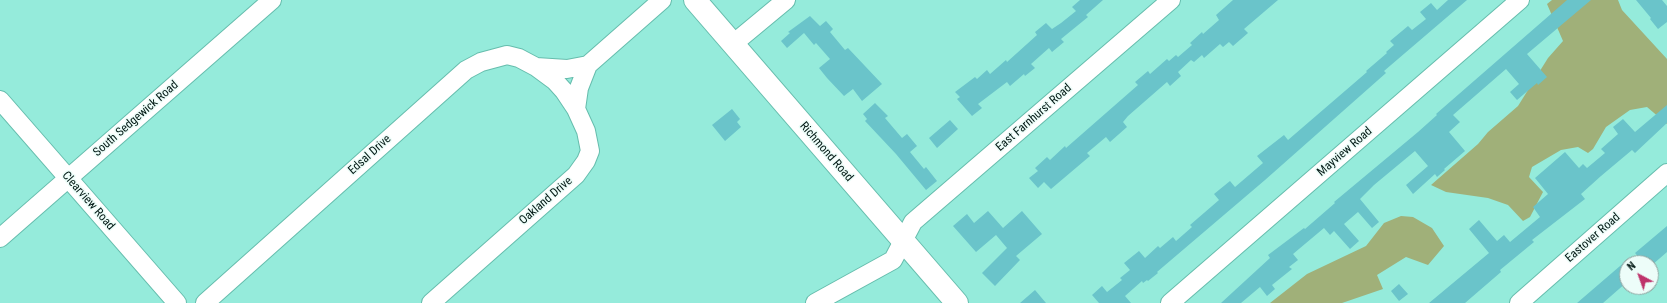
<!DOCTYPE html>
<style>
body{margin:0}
#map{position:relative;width:1667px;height:303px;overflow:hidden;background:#95ebdb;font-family:"Roboto Condensed",sans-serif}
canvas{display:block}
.north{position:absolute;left:1619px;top:255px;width:40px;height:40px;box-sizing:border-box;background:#edfdf9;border:1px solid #8ea19d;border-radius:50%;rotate:319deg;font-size:11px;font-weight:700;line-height:16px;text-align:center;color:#001713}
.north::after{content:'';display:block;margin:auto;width:14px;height:18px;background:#be336b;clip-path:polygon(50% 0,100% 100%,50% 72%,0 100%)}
</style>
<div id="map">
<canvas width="1667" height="303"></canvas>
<div class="north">N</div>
</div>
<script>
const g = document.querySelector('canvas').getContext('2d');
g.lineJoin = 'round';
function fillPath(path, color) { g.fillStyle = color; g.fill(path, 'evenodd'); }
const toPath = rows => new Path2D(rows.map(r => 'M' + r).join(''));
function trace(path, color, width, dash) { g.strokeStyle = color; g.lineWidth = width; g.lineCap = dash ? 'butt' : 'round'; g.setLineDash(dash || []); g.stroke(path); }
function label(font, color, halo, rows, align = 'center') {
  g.font = font + ' "Roboto Condensed",sans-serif'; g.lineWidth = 3; g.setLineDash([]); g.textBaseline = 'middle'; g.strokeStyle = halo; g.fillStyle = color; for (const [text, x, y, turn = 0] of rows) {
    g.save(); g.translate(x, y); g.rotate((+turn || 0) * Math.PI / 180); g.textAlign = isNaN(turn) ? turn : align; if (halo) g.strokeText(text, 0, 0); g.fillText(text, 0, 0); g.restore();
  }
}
const green = toPath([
 [1552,0,1618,0,1622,10,1667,59,1667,124,1647,107,1630,110,1606,127,1593,149,1588,153,1578,147,1561,150,1532,167,1529,177,1543,192,1530,217,1523,221,1508,205,1488,198,1446,192,1431,185,1478,144,1488,132,1518,106,1548,58,1563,41,1547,4],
 [1401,216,1413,217,1432,228,1444,246,1428,265,1406,257,1377,275,1383,289,1342,303,1270,303,1307,274,1366,246,1384,223]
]);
const building = toPath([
 [1080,0,1103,0,1086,15,1088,17,1061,39,1064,42,1052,52,1049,48,1031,64,1035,68,1025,76,1024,74,1010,86,1007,82,978,104,982,108,972,116,957,99,960,97,955,92,975,77,977,79,987,70,990,74,1006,60,1007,62,1037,35,1035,32,1046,23,1052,29,1061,23,1076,11,1072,7],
 [1233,0,1278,0,1244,29,1248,33,1233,46,1229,42,1223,47,1220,44,1204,58,1202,55,1194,62,1191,60,1178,72,1181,76,1170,86,1167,82,1128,116,1123,122,1127,127,1110,142,1106,137,1087,153,1090,156,1051,189,1044,182,1038,188,1029,178,1038,171,1035,168,1047,157,1050,160,1065,146,1066,148,1138,85,1135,82,1148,71,1150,74,1167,59,1169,61,1176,55,1178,57,1192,45,1190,43,1202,32,1203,34,1219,20,1216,15],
 [1448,0,1467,0,1384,71,1386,73,1265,180,1157,272,1158,273,1148,281,1147,280,1143,283,1142,281,1125,296,1131,303,1099,303,1092,295,1102,286,1107,292,1122,280,1120,278,1130,270,1124,263,1139,251,1145,258,1158,246,1160,248,1173,237,1176,241,1192,227,1190,225,1219,200,1214,194,1230,181,1235,187,1263,163,1257,156,1284,135,1288,140,1367,72,1366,71,1387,53,1386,52,1394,45,1390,41,1408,26,1412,30,1426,19,1420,12,1431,3,1437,10],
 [1567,0,1591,0,1527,54,1547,77,1538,85,1537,83,1517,100,1510,92,1519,84,1506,69,1453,115,1460,122,1449,132,1465,151,1444,169,1445,170,1437,177,1435,174,1413,194,1406,185,1428,166,1415,151,1374,185,1360,199,1379,222,1372,228,1358,212,1344,224,1359,241,1350,249,1334,231,1330,235,1324,228,1293,254,1298,260,1289,267,1292,269,1272,285,1275,289,1267,296,1260,287,1241,303,1221,303,1270,258,1268,255,1304,228,1305,229,1335,203,1334,202,1418,132,1437,115,1436,114],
 [1636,0,1662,0,1667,6,1667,22,1658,29,1650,19,1651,18],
 [810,16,820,26,826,21,833,29,830,32,845,50,848,48,882,84,862,101,853,89,844,96,827,78,819,68,830,59,816,43,814,45,804,33,787,48,781,41,790,33,788,32],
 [875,103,888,116,885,118,902,138,907,134,917,146,910,152,924,169,926,167,937,181,926,190,896,154,865,121,867,119,863,114],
 [1667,105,1667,123,1635,153,1632,150,1601,176,1581,194,1585,199,1532,240,1534,242,1500,270,1501,272,1465,303,1429,303,1489,253,1469,229,1479,220,1497,241,1504,235,1510,242,1540,217,1533,207,1548,194,1535,178,1565,152,1579,168,1583,164,1587,168,1605,153,1601,149,1618,134,1613,127,1623,119,1635,132],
 [732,109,740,119,737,122,741,127,725,141,712,125],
 [950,120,958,129,937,148,929,138],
 [988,211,1003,228,1022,211,1042,234,1016,256,1020,260,995,286,982,273,1007,248,996,235,976,252,953,226,967,214,974,223],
 [1667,226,1667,252,1652,265,1651,263,1644,263,1635,253],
 [1627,260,1627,282,1603,303,1577,303],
 [1399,284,1408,294,1399,301,1391,291],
 [1035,290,1046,303,1020,303]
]);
const minor = toPath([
 [733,44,786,0],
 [536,67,567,69,588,65],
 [0,100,177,303],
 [576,109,579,88,588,65,662,0],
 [0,238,272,0],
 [205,303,466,70,481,62,507,55,519,58,536,67,555,81,564,91,576,109,586,131,590,151,586,161,576,175,431,303],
 [815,303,893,260,913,222,1171,0],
 [1170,303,1520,0],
 [1519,303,1667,173]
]);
const major = toPath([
 [695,0,957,303]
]);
const streetNames = [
 ["East Farnhurst Road",1034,118,-41],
 ["South Sedgewick Road",136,119,-41],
 ["Richmond Road",826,152,49],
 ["Mayview Road",1345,152,-41],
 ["Edsal Drive",370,155,-42],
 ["Clearview Road",88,201,49],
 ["Oakland Drive",546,201,-41],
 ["Eastover Road",1593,238,-41]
];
fillPath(green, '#a0b079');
fillPath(building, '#6ac4ca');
trace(minor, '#66bdad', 20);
trace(major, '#66bdad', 24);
trace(minor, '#fff', 18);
trace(major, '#fff', 22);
label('12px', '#001713', '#edfdf9', streetNames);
</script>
